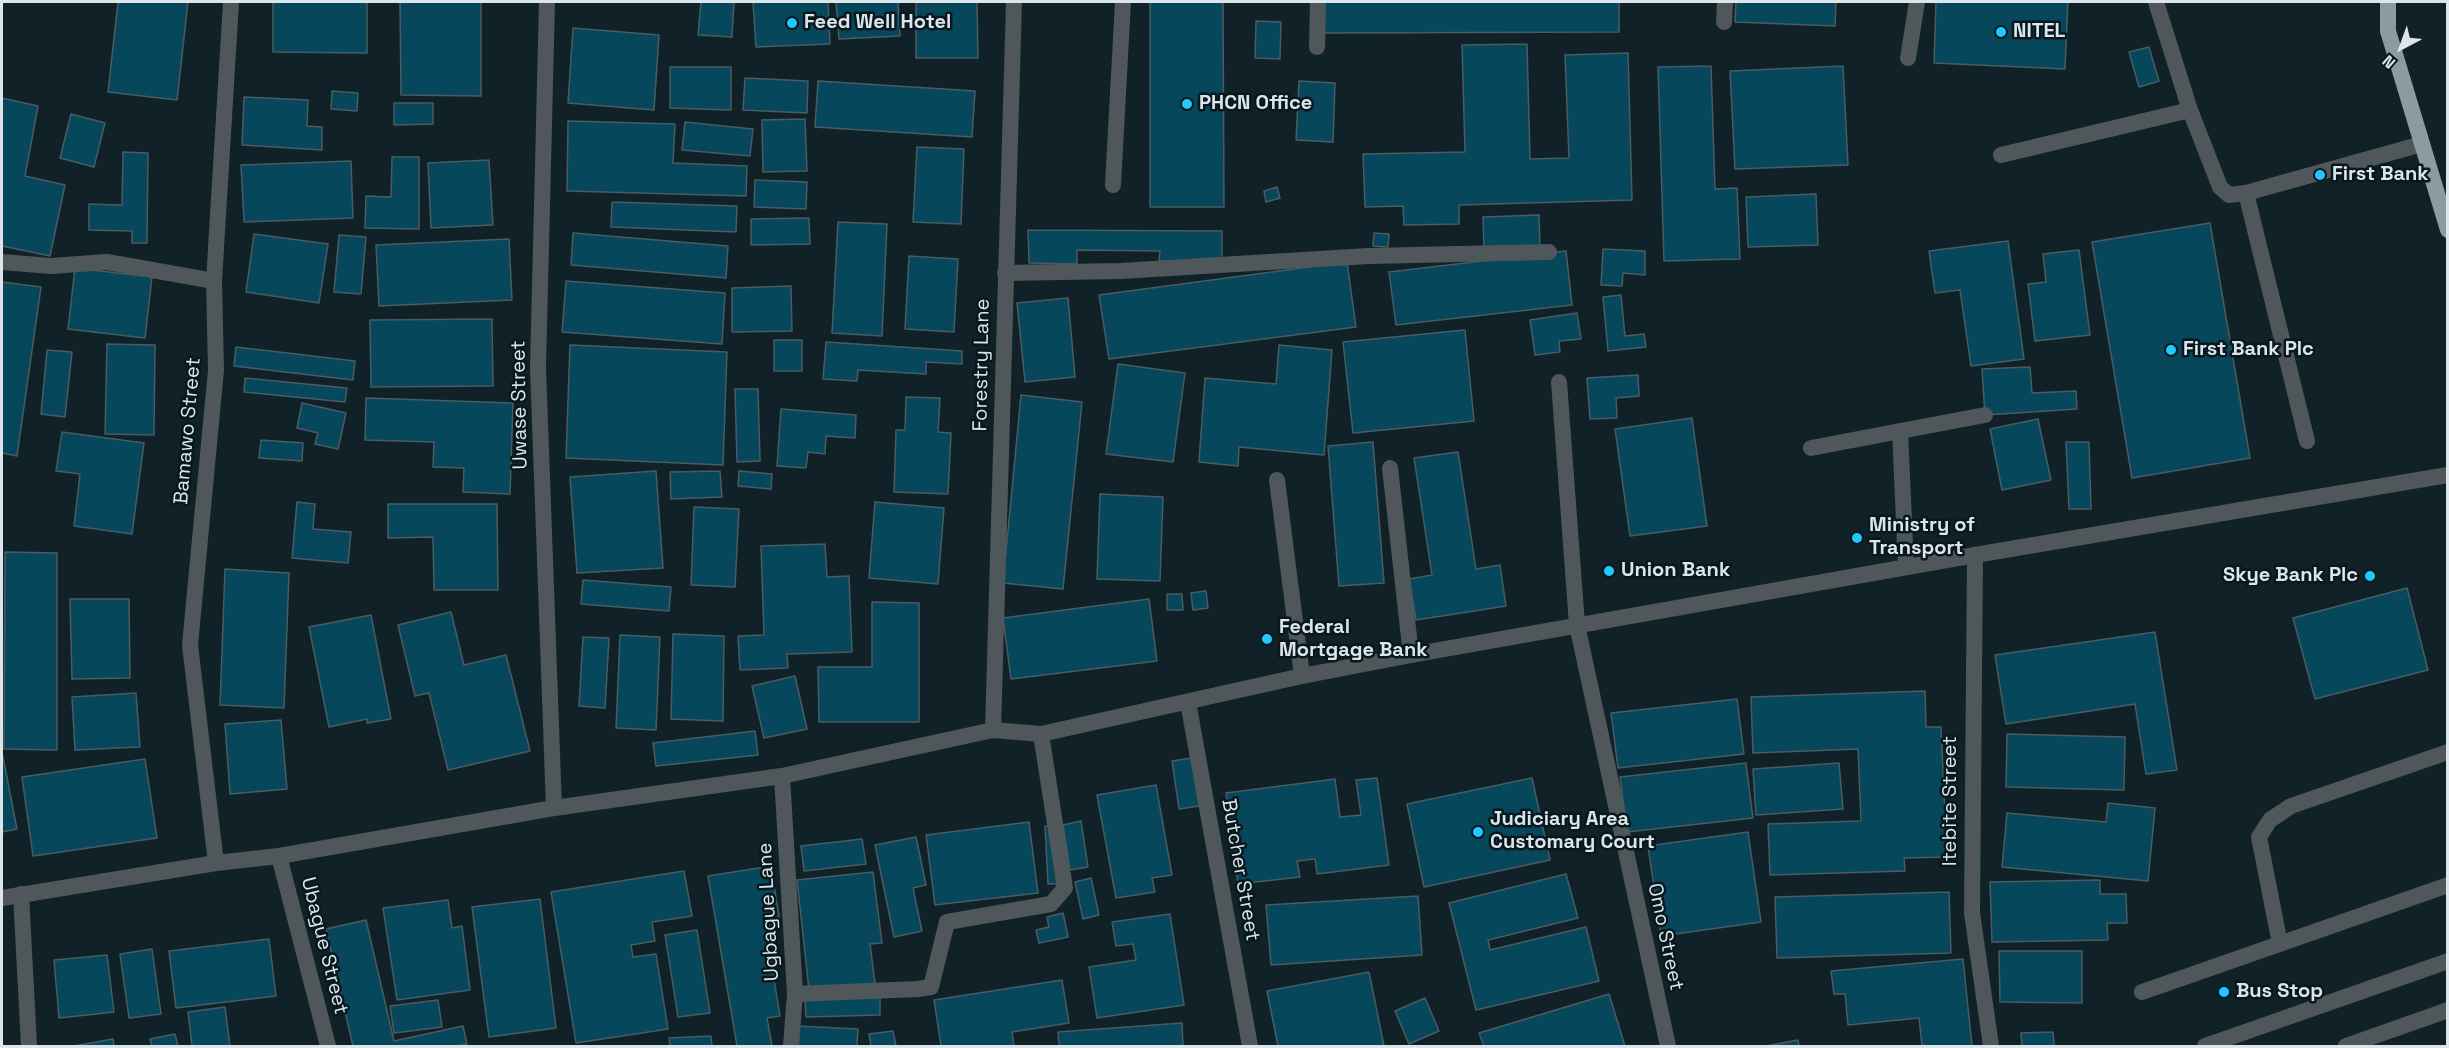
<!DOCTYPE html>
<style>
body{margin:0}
#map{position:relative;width:2449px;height:1048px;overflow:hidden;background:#112128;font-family:"Space Grotesk",sans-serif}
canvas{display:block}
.frame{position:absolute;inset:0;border:3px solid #dce6ea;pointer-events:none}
.north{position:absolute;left:2371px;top:18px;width:60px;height:60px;-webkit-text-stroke:4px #08181e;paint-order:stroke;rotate:221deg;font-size:16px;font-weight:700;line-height:24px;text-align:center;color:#dce6ea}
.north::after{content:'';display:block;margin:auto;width:21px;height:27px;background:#dce6ea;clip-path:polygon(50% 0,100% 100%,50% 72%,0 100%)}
</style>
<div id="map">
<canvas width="2449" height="1048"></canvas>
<div class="frame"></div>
<div class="north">N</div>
</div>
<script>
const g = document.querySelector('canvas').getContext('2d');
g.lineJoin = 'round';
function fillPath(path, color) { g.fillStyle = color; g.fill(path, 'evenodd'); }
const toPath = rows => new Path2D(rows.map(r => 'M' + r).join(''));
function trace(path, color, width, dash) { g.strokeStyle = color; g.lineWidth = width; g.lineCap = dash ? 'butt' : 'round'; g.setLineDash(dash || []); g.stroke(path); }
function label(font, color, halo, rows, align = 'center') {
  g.font = font + ' "Space Grotesk",sans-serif'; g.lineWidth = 5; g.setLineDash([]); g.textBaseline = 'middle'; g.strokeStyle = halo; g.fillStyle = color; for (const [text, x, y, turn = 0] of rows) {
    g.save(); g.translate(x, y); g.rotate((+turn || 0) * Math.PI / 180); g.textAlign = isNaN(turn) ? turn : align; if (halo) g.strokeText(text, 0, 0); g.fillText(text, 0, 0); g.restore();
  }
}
const building = toPath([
 [118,2,188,2,177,100,108,92,118,2],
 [273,2,367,2,367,53,273,52,273,2],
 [400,2,481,2,481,96,401,95,400,2],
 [701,2,734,2,732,37,698,35,701,2],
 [753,2,828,2,830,44,756,47,753,2],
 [836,2,898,2,900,36,839,39,836,2],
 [916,2,977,2,978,58,916,58,916,2],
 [1150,2,1223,2,1224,207,1150,207,1150,2],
 [1322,2,1619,2,1619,32,1323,33,1322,2],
 [1736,2,1836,2,1835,26,1735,22,1736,2],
 [1936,2,2068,2,2065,69,1934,63,1936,2],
 [1256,21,1281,22,1280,59,1255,58,1256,21],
 [573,28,659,35,654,110,568,103,573,28],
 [1527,44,1530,159,1569,158,1565,55,1628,53,1632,200,1459,205,1459,224,1404,225,1403,206,1365,207,1363,154,1465,152,1462,45,1527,44],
 [2149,47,2159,81,2139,87,2129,52,2149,47],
 [1711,66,1715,189,1737,188,1740,259,1664,261,1658,67,1711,66],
 [1843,66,1848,165,1735,169,1730,71,1843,66],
 [670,67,731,67,731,110,670,108,670,67],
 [745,78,808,81,807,113,743,110,745,78],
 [818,81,975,91,972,137,815,127,818,81],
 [1299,81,1335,83,1333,142,1296,140,1299,81],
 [332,91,358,93,357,111,331,109,332,91],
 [244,97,308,100,307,126,322,127,322,150,242,145,244,97],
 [2,98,38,106,25,176,65,185,50,256,2,246,2,98],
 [394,103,433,103,433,124,394,125,394,103],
 [71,114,105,123,94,167,60,158,71,114],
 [805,119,807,171,763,172,762,120,805,119],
 [568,121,675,124,673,163,747,166,746,196,567,191,568,121],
 [685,122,753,129,750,156,682,150,685,122],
 [917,147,964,149,961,224,913,222,917,147],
 [123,152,148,153,147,243,132,243,132,231,89,230,89,204,122,205,123,152],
 [392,157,419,157,419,229,365,228,366,196,391,197,392,157],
 [489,160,493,225,431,228,428,163,489,160],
 [351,161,353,218,244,222,241,165,351,161],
 [755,180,807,182,806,209,754,207,755,180],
 [1277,187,1280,198,1266,202,1264,191,1277,187],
 [1816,194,1818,245,1748,247,1746,197,1816,194],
 [612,202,737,206,736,232,611,227,612,202],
 [1539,215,1540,246,1484,247,1483,217,1539,215],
 [809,218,810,244,751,245,751,219,809,218],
 [838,222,887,224,882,336,832,333,838,222],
 [2210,223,2250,458,2132,478,2092,242,2210,223],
 [1028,230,1222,231,1222,261,1159,261,1160,251,1077,250,1077,264,1029,263,1028,230],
 [573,233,728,246,726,278,571,265,573,233],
 [1374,233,1389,234,1388,247,1373,246,1374,233],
 [254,234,328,244,319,303,246,292,254,234],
 [339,235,366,237,361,294,334,292,339,235],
 [509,239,512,300,379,306,376,245,509,239],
 [2008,241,2024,359,1971,366,1960,290,1935,293,1929,251,2008,241],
 [1603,249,1645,251,1645,275,1623,273,1622,286,1601,285,1603,249],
 [2079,250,2090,335,2035,341,2028,284,2046,282,2043,254,2079,250],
 [1566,251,1572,305,1396,325,1389,272,1566,251],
 [909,256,958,259,954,332,905,329,909,256],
 [1347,262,1356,327,1109,359,1099,295,1347,262],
 [75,268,152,277,145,338,68,329,75,268],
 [566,281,725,293,722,344,562,332,566,281],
 [2,282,41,287,17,456,2,453,2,282],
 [791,286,792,331,732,332,732,288,791,286],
 [1621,295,1625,336,1644,334,1646,347,1608,351,1603,297,1621,295],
 [1068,298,1075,377,1025,382,1017,303,1068,298],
 [1577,313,1581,339,1559,341,1560,352,1535,355,1530,320,1577,313],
 [492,319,493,386,371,387,370,320,492,319],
 [1465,330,1474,421,1353,433,1343,342,1465,330],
 [774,340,802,340,802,371,774,371,774,340],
 [826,342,962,351,962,364,926,362,926,374,858,370,857,381,823,379,826,342],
 [107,344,155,345,154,435,105,434,107,344],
 [570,345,727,352,723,465,566,458,570,345],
 [1279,345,1332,350,1324,455,1239,447,1238,466,1199,462,1205,378,1276,384,1279,345],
 [236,347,355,361,353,380,234,366,236,347],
 [47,350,72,352,65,417,41,414,47,350],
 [1118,364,1185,373,1173,462,1106,454,1118,364],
 [2030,367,2032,393,2076,391,2077,409,1985,415,1982,369,2030,367],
 [1638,375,1639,396,1616,398,1617,418,1590,419,1587,378,1638,375],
 [245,378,347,388,345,402,244,392,245,378],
 [735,389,758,389,760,461,737,462,735,389],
 [1021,395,1082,402,1063,589,1003,583,1021,395],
 [906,397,940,398,938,432,951,433,948,494,894,492,896,430,905,430,906,397],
 [366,398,513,403,510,494,463,492,464,468,433,467,434,442,365,440,366,398],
 [302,403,346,413,338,449,315,444,318,433,297,428,302,403],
 [781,409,856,415,855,438,826,436,825,454,808,452,806,468,777,466,781,409],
 [1692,418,1707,526,1630,536,1615,429,1692,418],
 [2038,419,2051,480,2002,490,1990,429,2038,419],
 [62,432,144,443,132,534,74,526,80,474,56,471,62,432],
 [261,440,303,443,302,461,259,458,261,440],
 [1373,442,1384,583,1339,586,1328,446,1373,442],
 [2066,442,2089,442,2091,509,2069,509,2066,442],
 [1458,452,1476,569,1500,565,1506,606,1416,620,1409,579,1432,575,1414,458,1458,452],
 [656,471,663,568,577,573,570,477,656,471],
 [720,471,722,497,671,499,670,472,720,471],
 [739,471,772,474,771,489,738,486,739,471],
 [1100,494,1163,497,1160,581,1097,579,1100,494],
 [297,502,315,504,313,529,351,532,348,563,292,558,297,502],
 [875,502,944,508,938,584,869,578,875,502],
 [388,504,497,504,498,590,434,590,433,537,388,538,388,504],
 [694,507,739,509,735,587,691,585,694,507],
 [825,544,827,577,849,576,852,652,787,654,788,668,740,670,738,636,764,635,761,546,825,544],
 [5,552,57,553,57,750,4,749,5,552],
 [225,569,289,573,284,708,220,705,225,569],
 [583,580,671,587,669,611,581,604,583,580],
 [2407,588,2428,670,2315,699,2293,618,2407,588],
 [1206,591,1208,608,1193,610,1191,593,1206,591],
 [1167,594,1182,594,1183,610,1167,610,1167,594],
 [70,599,129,599,130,678,72,679,70,599],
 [1149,599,1157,661,1011,679,1003,618,1149,599],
 [872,602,919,603,919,722,819,722,818,667,872,667,872,602],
 [451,612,464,665,506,655,530,751,448,770,429,693,415,696,398,625,451,612],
 [371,615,391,719,367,723,367,719,329,727,309,627,371,615],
 [2155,632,2177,770,2146,774,2135,704,2006,724,1995,655,2155,632],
 [673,634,724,636,723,721,671,719,673,634],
 [620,635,660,637,656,730,616,728,620,635],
 [583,637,609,638,605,708,579,706,583,637],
 [795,676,807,729,764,738,752,686,795,676],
 [1925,691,1926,727,1941,727,1947,857,1904,858,1905,871,1770,875,1768,824,1861,821,1858,749,1753,753,1751,697,1925,691],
 [136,693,140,747,75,750,72,697,136,693],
 [1737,699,1744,754,1618,768,1611,713,1737,699],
 [281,720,287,789,230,794,225,724,281,720],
 [755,731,758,755,656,766,653,743,755,731],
 [2007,734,2125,737,2124,790,2006,787,2007,734],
 [2,752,17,829,2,832,2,752],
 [1192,758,1199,806,1179,809,1172,761,1192,758],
 [145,759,157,838,33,856,22,777,145,759],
 [1746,763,1753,818,1627,832,1620,777,1746,763],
 [1839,763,1843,809,1756,815,1753,769,1839,763],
 [1377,778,1389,865,1317,874,1315,859,1297,861,1300,877,1238,884,1226,793,1335,779,1340,817,1361,815,1356,780,1377,778],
 [1532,778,1550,860,1424,887,1407,804,1532,778],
 [1156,785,1172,875,1152,878,1155,892,1116,898,1097,795,1156,785],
 [2108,803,2155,808,2148,881,2002,867,2007,813,2106,822,2108,803],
 [1081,821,1088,867,1070,870,1063,825,1081,821],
 [1029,822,1038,893,935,905,926,835,1029,822],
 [1045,826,1054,826,1057,884,1048,884,1045,826],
 [1748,832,1761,922,1661,936,1648,846,1748,832],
 [916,837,926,885,913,888,922,931,894,937,875,845,916,837],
 [862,839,866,864,804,871,801,846,862,839],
 [771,866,781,928,766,930,780,1016,767,1018,772,1046,737,1046,708,876,771,866],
 [684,871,692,916,652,922,655,941,631,945,633,957,656,954,668,1029,576,1043,551,892,684,871],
 [873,872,882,943,870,944,875,983,809,990,797,880,873,872],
 [1566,874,1578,918,1488,940,1490,950,1586,927,1599,981,1476,1010,1449,903,1566,874],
 [1091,878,1099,915,1083,919,1075,882,1091,878],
 [2100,880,2100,894,2126,894,2127,923,2107,923,2108,940,1992,942,1990,882,2100,880],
 [1949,892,1951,953,1777,958,1775,897,1949,892],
 [1418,896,1422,955,1271,965,1266,905,1418,896],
 [540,899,556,1028,489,1037,472,907,540,899],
 [448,900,452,928,462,926,470,990,397,1000,383,908,448,900],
 [1063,913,1068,937,1039,943,1036,930,1049,927,1047,917,1063,913],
 [1170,914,1184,1005,1097,1018,1089,967,1136,960,1133,944,1116,946,1112,922,1170,914],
 [366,920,394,1041,463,1026,467,1044,456,1046,353,1046,326,929,366,920],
 [697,930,710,1013,678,1017,665,935,697,930],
 [269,939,276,996,176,1008,169,951,269,939],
 [152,949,161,1014,129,1018,120,954,152,949],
 [1999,951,2082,951,2082,1003,2000,1002,1999,951],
 [107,955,114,1012,59,1018,54,960,107,955],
 [1963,959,1972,1046,1922,1046,1919,1018,1848,1025,1845,994,1834,994,1831,971,1963,959],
 [1369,972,1384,1046,1278,1046,1267,991,1369,972],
 [1062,980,1069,1023,1012,1032,1014,1046,941,1046,934,1000,1062,980],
 [1609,994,1625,1046,1484,1046,1479,1033,1609,994],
 [880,997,880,1015,806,1017,805,1000,880,997],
 [1425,998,1439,1031,1409,1044,1395,1011,1425,998],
 [438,1000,442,1027,394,1033,390,1006,438,1000],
 [225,1007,230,1046,192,1046,188,1012,225,1007],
 [1182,1023,1183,1046,1059,1046,1058,1032,1182,1023],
 [798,1026,858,1029,857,1046,797,1046,798,1026],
 [893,1031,896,1046,871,1046,869,1034,893,1031],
 [2053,1032,2054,1046,2022,1046,2021,1033,2053,1032],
 [175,1034,178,1046,152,1046,150,1039,175,1034],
 [711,1036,712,1046,670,1046,669,1038,711,1036],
 [113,1039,114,1046,74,1046,113,1039],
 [1798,1040,1799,1046,1766,1046,1798,1040]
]);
const service = toPath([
 [2156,2,2190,110,2220,187,2229,195,2246,193,2422,144],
 [1724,22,1725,2],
 [1317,47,1318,2],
 [1908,58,1917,2],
 [2001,155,2190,110],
 [1113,185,1123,2],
 [2246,193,2307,441],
 [2,262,51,266,107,262,214,281],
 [1005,273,1120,271,1369,256,1549,252],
 [1559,382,1577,625],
 [1900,431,1906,567],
 [1811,448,1985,415],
 [1390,468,1411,655],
 [1277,480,1302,676],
 [2280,944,2259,837,2270,820,2291,806,2448,752],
 [2142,992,2448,885]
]);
const minor = toPath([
 [547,2,538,367,554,808],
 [1975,555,1972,913,1991,1046],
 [1577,625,1668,1046],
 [1188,702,1250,1046],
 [993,730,1014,2],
 [782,776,795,994,791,1046],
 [279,856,328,1046],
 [216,863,190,645,216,370,214,281,231,2],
 [21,894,29,1046],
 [795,994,918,989,931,987,947,922,1051,904,1065,888,1041,734]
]);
const tertiary = toPath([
 [2,898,216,863,279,856,554,808,782,776,993,730,1041,734,1302,676,1411,655,1975,555,2448,475],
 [2205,1046,2448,961],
 [2346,1046,2448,1010]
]);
const trunk = toPath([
 [2388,2,2388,31,2448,230]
]);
const markers = [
 [792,23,6,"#1fc9fd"],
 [2001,32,6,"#1fc9fd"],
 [1187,104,6,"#1fc9fd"],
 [2320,175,6,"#1fc9fd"],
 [2171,350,6,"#1fc9fd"],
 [1857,538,6,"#1fc9fd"],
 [1609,571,6,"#1fc9fd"],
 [2370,576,6,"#1fc9fd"],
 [1267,639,6,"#1fc9fd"],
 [1478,832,6,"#1fc9fd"],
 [2224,992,6,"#1fc9fd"]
];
const poiNames = [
 ["Feed Well Hotel",804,23],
 ["NITEL",2013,32],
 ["PHCN Office",1199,104],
 ["First Bank",2332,175],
 ["First Bank Plc",2183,350],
 ["Ministry of",1869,526],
 ["Transport",1869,549],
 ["Union Bank",1621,571],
 ["Skye Bank Plc",2358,576,"right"],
 ["Federal",1279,628],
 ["Mortgage Bank",1279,651],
 ["Judiciary Area",1490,820],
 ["Customary Court",1490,843],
 ["Bus Stop",2236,992]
];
const streetNames = [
 ["Forestry Lane",982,365,-89],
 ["Uwase Street",520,405,-91],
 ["Bamawo Street",188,431,-85],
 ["Itebite Street",1951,801,-90],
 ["Butcher Street",1240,870,80],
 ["Ugbague Lane",769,912,-93],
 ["Omo Street",1665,937,78],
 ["Ubague Street",324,946,76]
];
fillPath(building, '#07475b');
trace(building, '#4a5c63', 1.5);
trace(service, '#4f575a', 16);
trace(minor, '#4f575a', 16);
trace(tertiary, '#4f575a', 16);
trace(trunk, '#8a9ba2', 16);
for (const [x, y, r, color] of markers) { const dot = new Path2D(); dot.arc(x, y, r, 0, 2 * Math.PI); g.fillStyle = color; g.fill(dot); trace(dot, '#08181e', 2); }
label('bold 20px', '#dce6ea', '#08181e', poiNames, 'left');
label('20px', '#dce6ea', '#08181e', streetNames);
</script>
